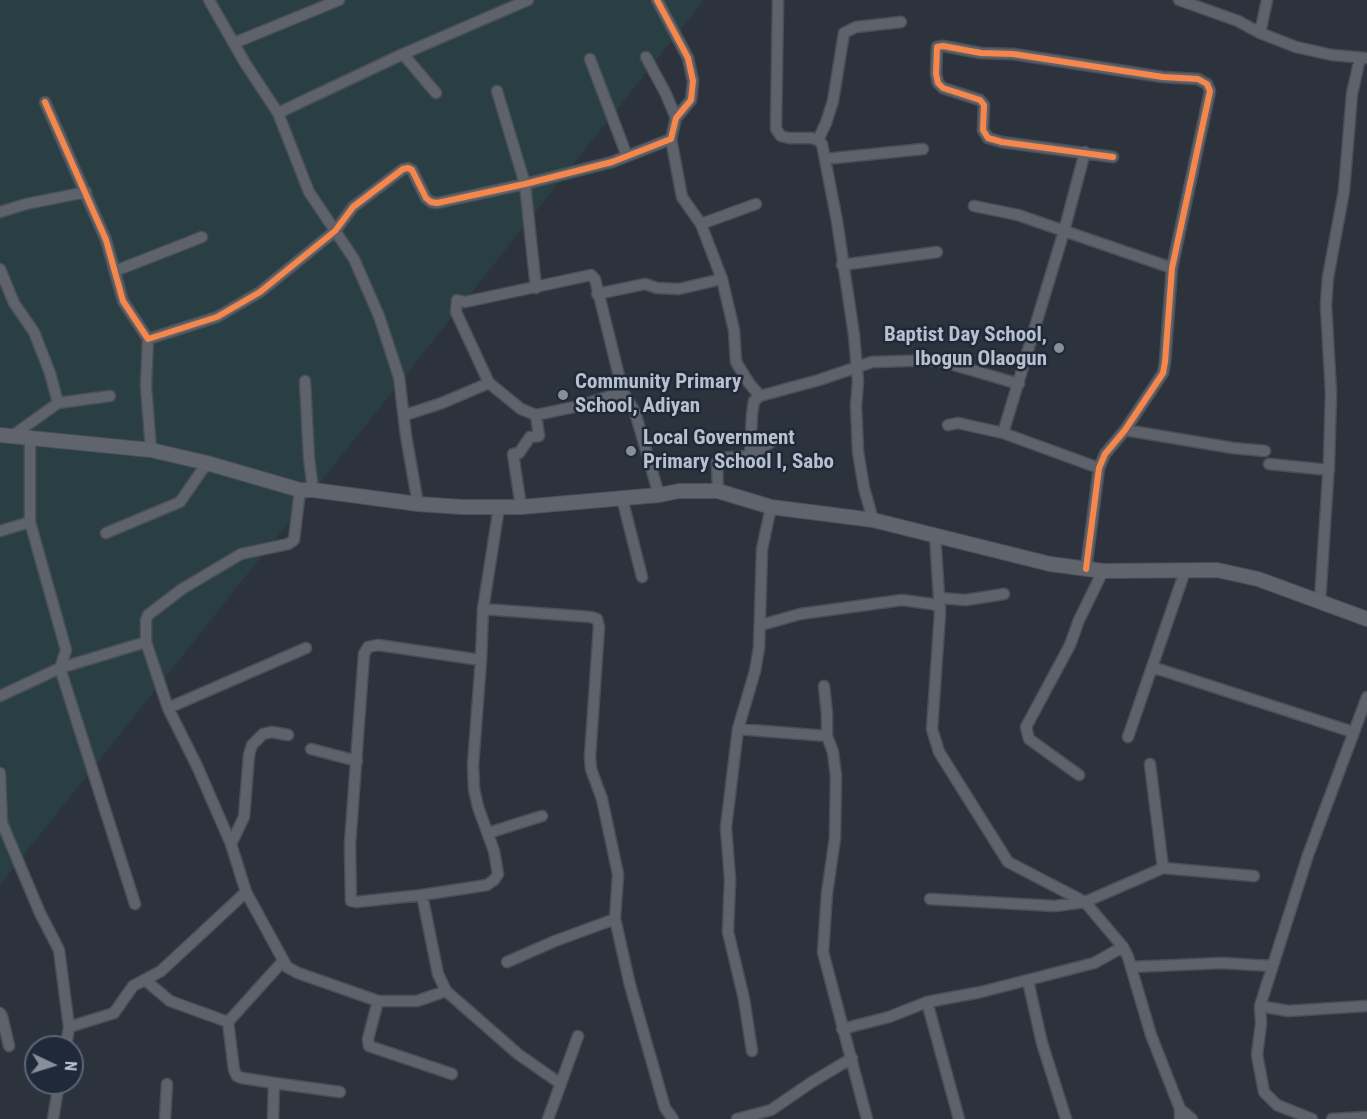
<!DOCTYPE html>
<style>
body{margin:0}
#map{position:relative;width:1367px;height:1119px;overflow:hidden;background:#2d333d;font-family:"Roboto Condensed",sans-serif}
canvas{display:block}
.north{position:absolute;left:24px;top:1035px;width:60px;height:60px;box-sizing:border-box;background:#1f2939;border:2px solid #5c6574;border-radius:50%;rotate:94deg;font-size:16px;font-weight:700;line-height:24px;text-align:center;color:#b8c0cd}
.north::after{content:'';display:block;margin:auto;width:21px;height:27px;background:#878f9b;clip-path:polygon(50% 0,100% 100%,50% 72%,0 100%)}
</style>
<div id="map">
<canvas width="1367" height="1119"></canvas>
<div class="north">N</div>
</div>
<script>
const g = document.querySelector('canvas').getContext('2d');
g.lineJoin = 'round';
function fillPath(path, color) { g.fillStyle = color; g.fill(path, 'evenodd'); }
const toPath = rows => new Path2D(rows.map(r => 'M' + r).join(''));
function trace(path, color, width, dash) { g.strokeStyle = color; g.lineWidth = width; g.lineCap = dash ? 'butt' : 'round'; g.setLineDash(dash || []); g.stroke(path); }
function label(font, color, halo, rows, align = 'center') {
  g.font = font + ' "Roboto Condensed",sans-serif'; g.lineWidth = 5; g.setLineDash([]); g.textBaseline = 'middle'; g.strokeStyle = halo; g.fillStyle = color; for (const [text, x, y, turn = 0] of rows) {
    g.save(); g.translate(x, y); g.rotate((+turn || 0) * Math.PI / 180); g.textAlign = isNaN(turn) ? turn : align; if (halo) g.strokeText(text, 0, 0); g.fillText(text, 0, 0); g.restore();
  }
}
const green = toPath([
 [0,0,704,0,0,885]
]);
const minor = toPath([
 [209,0,245,63,278,113,309,192,354,259,379,316,399,377,406,436,418,504],
 [778,0,776,129,781,136,789,138,811,138,818,140,822,144,837,221,854,335,858,382,856,405,858,452,864,488,873,520],
 [1179,0,1238,21,1260,33,1296,47,1332,55,1366,58],
 [1260,33,1267,0],
 [234,43,339,0],
 [403,54,436,93],
 [646,57,666,94,676,118],
 [590,59,627,156],
 [497,91,525,184,536,288],
 [45,102,106,240,123,301,148,339,217,317,260,292,335,231,353,207,403,169,408,168,412,170,426,198,431,202,437,203,525,184,612,162,671,139,676,118,691,100,693,81,688,58,657,0],
 [278,113,403,54,528,0],
 [671,139,682,197,701,224,722,279,734,330,736,362,749,383,760,396],
 [818,140,826,123,833,101,844,33,856,27,901,22],
 [825,159,923,149],
 [974,206,1018,215,1172,268],
 [0,212,26,204,86,192],
 [701,224,756,204],
 [842,265,937,252],
 [0,269,14,303,34,332,50,373,58,403],
 [115,271,202,237],
 [597,294,645,284,657,288,679,289,722,279],
 [148,339,146,386,151,450],
 [305,381,309,458,313,490],
 [623,392,579,406,536,415,521,409,489,383,456,312,457,300,465,302,591,275,595,279,623,392,635,412,659,495],
 [405,415,442,403,489,383],
 [948,425,958,423,1003,433,1099,468],
 [1125,430,1233,448,1265,451],
 [1003,433,1064,231,1085,152],
 [12,436,58,403,110,396],
 [30,439,30,522,66,650,60,668,135,904],
 [750,456,752,414,754,401,760,396,819,380,872,362,937,360,1019,384],
 [1269,464,1329,470],
 [718,491,717,462,721,458,750,456,771,442],
 [622,498,642,577],
 [521,507,513,454,519,453,530,437,539,436,536,415],
 [0,531,30,522],
 [106,533,180,502,207,463],
 [935,534,940,613,932,729,939,752,1008,862,1085,902,1123,947,1128,957,1151,1035,1180,1109,1180,1119],
 [1086,569,1099,468,1105,454,1125,430,1163,373,1165,362,1172,268,1210,91,1207,84,1198,79,1163,77,1013,54,981,53,943,46,937,47,936,74,938,83,943,88,980,100,984,105,983,130,988,138,1002,142,1113,157],
 [939,598,966,600,1004,594],
 [1320,601,1329,462,1331,393,1326,305,1328,277,1344,191,1352,94,1360,58],
 [483,609,591,617,597,619,599,627,590,757,591,769,602,799,618,874,615,919,630,985,665,1108,673,1119],
 [761,625,800,614,902,600,932,604,940,607],
 [146,642,146,620,148,615,182,589,241,554,288,544,294,540,300,490],
 [481,660,378,645,368,647,364,654,350,844,351,901,356,902,422,895,487,885,494,880,498,874,494,851,478,807,474,789,473,765,481,660,483,609,499,507],
 [1152,667,1353,732],
 [824,686,827,714,827,736],
 [0,696,60,668,146,642,168,708,197,766,231,844,246,892,287,967,298,973,378,1001,417,1001,446,991],
 [168,708,306,648],
 [738,729,827,736,833,752,836,776,835,838,827,893,823,952,867,1119],
 [1128,737,1185,571],
 [311,749,357,761],
 [1150,764,1163,868],
 [0,773,2,823,40,913,59,950,69,1027,66,1047],
 [1079,775,1029,739,1026,727,1070,645,1079,620,1103,571],
 [488,833,542,816],
 [231,844,244,817,249,755,252,745,263,734,272,732,288,735],
 [422,895,438,974,446,991,518,1054,561,1084],
 [930,899,1055,906,1085,902,1163,868,1254,876],
 [507,962,555,941,615,919],
 [1131,967,1222,963,1272,966],
 [145,980,170,1001,228,1022],
 [1028,981,1042,1043,1066,1119],
 [378,1001,368,1039,369,1046,452,1074],
 [927,1002,959,1119],
 [1260,1006,1288,1011,1367,1006],
 [0,1013,2,1016,9,1046],
 [69,1027,114,1013,133,986,161,971,246,892],
 [842,1029,889,1017,927,1002,981,992,1094,963,1123,947],
 [752,1051,744,999,728,932,730,880,726,827,738,729,755,671,759,648,762,549,771,507],
 [274,1083,340,1092],
 [1180,1109,1192,1119],
 [53,1119,59,1083],
 [165,1119,167,1084],
 [273,1119,274,1083,242,1078,237,1076,234,1070,228,1022,283,961],
 [548,1119,578,1036],
 [737,1119,771,1110,812,1082,852,1058],
 [1312,1119,1277,1105,1264,1092,1257,1055,1261,1024,1260,1006,1308,855,1367,697],
 [1332,1119,1367,1117]
]);
const major = toPath([
 [0,435,151,450,207,463,300,490,313,490,418,504,462,507,521,507,659,495,679,491,718,491,771,507,873,520,1050,564,1103,571,1217,570,1258,579,1367,619]
]);
const cycleway = toPath([
 [45,102,106,240,123,301,148,339,217,317,260,292,335,231,353,207,403,169,408,168,412,170,426,198,431,202,437,203,525,184,612,162,671,139,676,118,691,100,693,81,688,58,657,0],
 [1086,569,1099,468,1105,454,1125,430,1163,373,1165,362,1172,268,1210,91,1207,84,1198,79,1163,77,1013,54,981,53,943,46,937,47,936,74,938,83,943,88,980,100,984,105,983,130,988,138,1002,142,1113,157]
]);
const markers = [
 [1059,348,6,"#878f9b"],
 [563,395,6,"#878f9b"],
 [631,451,6,"#878f9b"]
];
const poiNames = [
 ["Baptist Day School,",1047,336,"right"],
 ["Ibogun Olaogun",1047,360,"right"],
 ["Community Primary",575,383],
 ["School, Adiyan",575,407],
 ["Local Government",643,439],
 ["Primary School I, Sabo",643,463]
];
fillPath(green, '#293f44');
trace(minor, '#4a4e55', 13);
trace(major, '#4b505a', 16);
trace(minor, '#5e626b', 10);
trace(major, '#60656d', 14);
trace(cycleway, '#f5874c', 6);
for (const [x, y, r, color] of markers) { const dot = new Path2D(); dot.arc(x, y, r, 0, 2 * Math.PI); g.fillStyle = color; g.fill(dot); trace(dot, '#1f2939', 2); }
label('bold 21px', '#b8c0cd', '#1f2939', poiNames, 'left');
</script>
